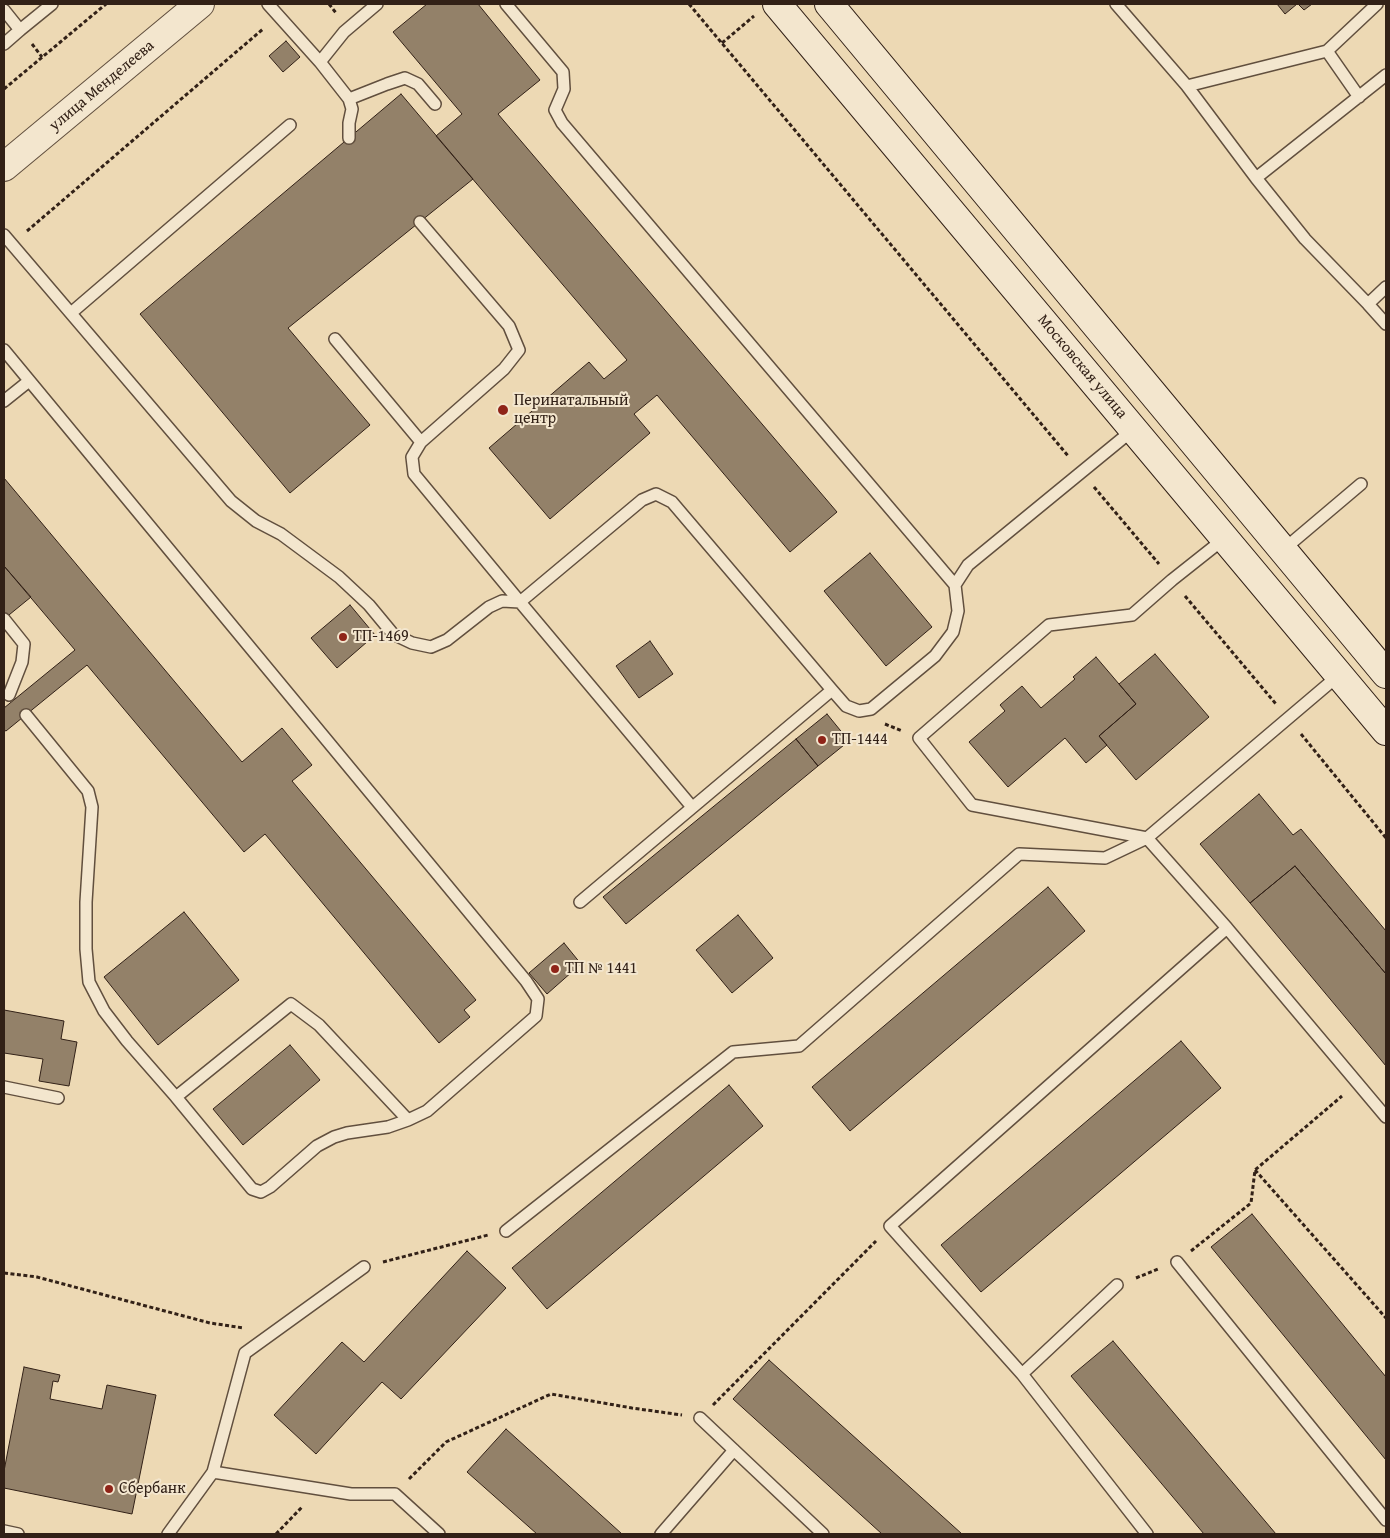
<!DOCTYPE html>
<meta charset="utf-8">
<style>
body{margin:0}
#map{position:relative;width:1390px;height:1538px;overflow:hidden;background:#edd9b4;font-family:"Gentium Book Plus",serif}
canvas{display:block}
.frame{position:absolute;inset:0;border:5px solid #322117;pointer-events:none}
</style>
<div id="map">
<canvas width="1390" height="1538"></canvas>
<div class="frame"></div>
</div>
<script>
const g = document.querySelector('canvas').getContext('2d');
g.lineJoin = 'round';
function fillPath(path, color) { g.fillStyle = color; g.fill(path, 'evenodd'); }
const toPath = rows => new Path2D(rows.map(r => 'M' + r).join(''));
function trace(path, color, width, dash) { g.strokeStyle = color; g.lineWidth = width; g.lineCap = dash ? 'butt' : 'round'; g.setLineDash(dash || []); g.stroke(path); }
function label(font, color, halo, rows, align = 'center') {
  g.font = font + ' "Gentium Book Plus",serif'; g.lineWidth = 4; g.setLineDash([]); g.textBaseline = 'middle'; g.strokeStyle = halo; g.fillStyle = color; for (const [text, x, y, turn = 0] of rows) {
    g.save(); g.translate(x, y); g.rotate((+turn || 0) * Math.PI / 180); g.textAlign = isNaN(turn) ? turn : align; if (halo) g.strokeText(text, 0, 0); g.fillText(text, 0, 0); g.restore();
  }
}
const building = toPath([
 [427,4,478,4,540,80,498,114,837,512,790,552,657,395,634,414,650,433,550,519,489,448,589,362,604,379,627,360,436,136,462,114,393,32,427,4],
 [1277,4,1297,4,1285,14,1277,4],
 [1298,4,1312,4,1304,10,1298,4],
 [286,41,300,57,283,72,269,56,286,41],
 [401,94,473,179,288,328,370,425,290,493,140,314,401,94],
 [4,478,242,762,282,728,312,765,292,781,476,1000,464,1010,470,1017,439,1043,265,834,244,852,87,665,6,731,4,730,4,708,75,650,4,566,4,478],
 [870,553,932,627,886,666,824,591,870,553],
 [4,566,31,597,4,619,4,566],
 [350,605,375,635,337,668,311,638,350,605],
 [650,641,673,674,639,698,616,666,650,641],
 [1155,654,1209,717,1136,780,1099,736,1136,704,1119,684,1155,654],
 [1096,657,1136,704,1099,736,1107,745,1086,763,1065,738,1008,787,969,742,1005,711,1000,705,1022,686,1041,708,1075,679,1073,677,1096,657],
 [827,714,849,741,818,766,796,739,827,714],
 [796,739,818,766,626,924,603,897,796,739],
 [1259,794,1293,835,1301,829,1386,931,1386,974,1295,866,1250,903,1200,844,1259,794],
 [1295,866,1386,974,1386,1066,1250,903,1295,866],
 [1048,887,1085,931,850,1131,812,1087,1048,887],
 [184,912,239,980,158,1045,104,977,184,912],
 [738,915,773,958,732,993,696,950,738,915],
 [564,943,581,964,547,994,529,973,564,943],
 [4,1010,64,1021,61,1039,77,1042,69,1086,39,1081,43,1059,4,1053,4,1010],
 [1181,1041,1221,1088,981,1292,941,1245,1181,1041],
 [290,1045,320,1080,243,1145,213,1109,290,1045],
 [729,1085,763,1126,547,1309,512,1268,729,1085],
 [1252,1214,1386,1377,1386,1460,1211,1247,1252,1214],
 [467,1251,506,1288,401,1399,382,1382,316,1454,274,1415,342,1342,364,1362,467,1251],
 [1113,1341,1276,1534,1204,1534,1071,1376,1113,1341],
 [769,1360,962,1534,882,1534,733,1399,769,1360],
 [24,1367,60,1375,58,1382,53,1381,50,1399,102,1409,107,1385,156,1395,132,1514,4,1488,4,1471,24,1367],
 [506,1429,622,1534,537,1534,467,1472,506,1429]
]);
const path = toPath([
 [329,4,336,13],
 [689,4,1069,457],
 [722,43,754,16],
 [32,44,42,57],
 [4,89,106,4],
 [27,231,263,29],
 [1094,487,1159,564],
 [1185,596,1276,704],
 [885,724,902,731],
 [1301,734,1386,838],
 [1255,1170,1386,1318],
 [1191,1251,1251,1203,1255,1170,1342,1096],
 [383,1262,488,1235],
 [4,1273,37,1277,210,1323,244,1328],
 [1136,1278,1158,1269],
 [713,1405,876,1241],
 [409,1479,446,1442,551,1394,632,1408,682,1415],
 [276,1534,303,1506]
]);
const service = toPath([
 [268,4,320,62,349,99,352,109,349,123,349,138],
 [506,4,563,72,564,89,555,110,562,123,955,585],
 [1116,4,1187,86,1256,178,1305,239,1368,304,1386,324],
 [4,10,20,30,4,44],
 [20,30,52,4],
 [1327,51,1359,97],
 [320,62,344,32,377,4],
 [1187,86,1327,51,1377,4],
 [349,99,387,84,405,78,418,84,435,104],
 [1256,178,1386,75],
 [420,222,509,326,519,350,504,369,421,442],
 [4,235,231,501,256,521,281,534,339,577,369,605,393,634,412,643,431,647,447,640,489,607,502,601,520,602,692,807],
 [1368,304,1386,287],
 [71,313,290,125],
 [335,339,421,442,412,457,414,474,520,602,642,500,656,494,672,502,832,690,846,706,859,711,871,709,935,656,953,632,958,611,955,585,968,565,1134,429],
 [4,350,526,981,538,999,536,1016,427,1111,408,1120,319,1025,291,1004,176,1097,127,1041,104,1011,89,982,86,949,86,902,92,807,88,791,26,715],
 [4,401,29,381],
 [1225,538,1172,580,1132,615,1049,625,919,738,972,805,1147,838,1339,675],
 [1283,550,1361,484],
 [4,619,24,644,22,662,9,695],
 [580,902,832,690],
 [1227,928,1386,1117],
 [4,1087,58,1098],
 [176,1097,252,1189,261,1192,270,1187,317,1146,334,1137,347,1133,388,1127,408,1120],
 [506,1231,733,1052,799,1046,1019,854,1105,858,1147,838,1227,928,890,1226,1022,1374,1147,1534],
 [1177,1262,1386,1520],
 [1022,1374,1117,1285],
 [700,1418,823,1534],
 [213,1472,351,1494,395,1494,439,1534],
 [4,1531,18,1534],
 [168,1534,213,1472,245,1353,364,1267],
 [661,1534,734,1450]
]);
const tertiary = toPath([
 [4,167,200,4]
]);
const secondary = toPath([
 [777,4,1386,731],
 [829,4,1386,674]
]);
const markers = [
 [503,410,6,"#8f2418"],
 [343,637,5,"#8f2418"],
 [822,740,5,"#8f2418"],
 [555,969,5,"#8f2418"],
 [109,1489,5,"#8f2418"]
];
const streetNames = [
 ["улица Менделеева",102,86,-40],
 ["Московская улица",1082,367,50]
];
const poiNames = [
 ["Перинатальный",514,401],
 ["центр",514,419],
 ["ТП-1469",353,637],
 ["ТП-1444",832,740],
 ["ТП № 1441",565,969],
 ["Сбербанк",119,1489]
];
fillPath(building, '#938169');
trace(building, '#322117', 1);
trace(service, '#614f3e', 14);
trace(tertiary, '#614f3e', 30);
trace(secondary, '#322117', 30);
trace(path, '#322117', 3, [4, 2.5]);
trace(service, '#f3e6ce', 11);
trace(tertiary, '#f3e6ce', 28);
trace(secondary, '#f3e6ce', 28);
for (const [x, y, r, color] of markers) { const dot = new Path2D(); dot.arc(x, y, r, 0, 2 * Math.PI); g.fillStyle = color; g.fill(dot); trace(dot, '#f3e6ce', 2); }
label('16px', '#322117', '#f3e6ce', streetNames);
label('16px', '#322117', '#f3e6ce', poiNames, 'left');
</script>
